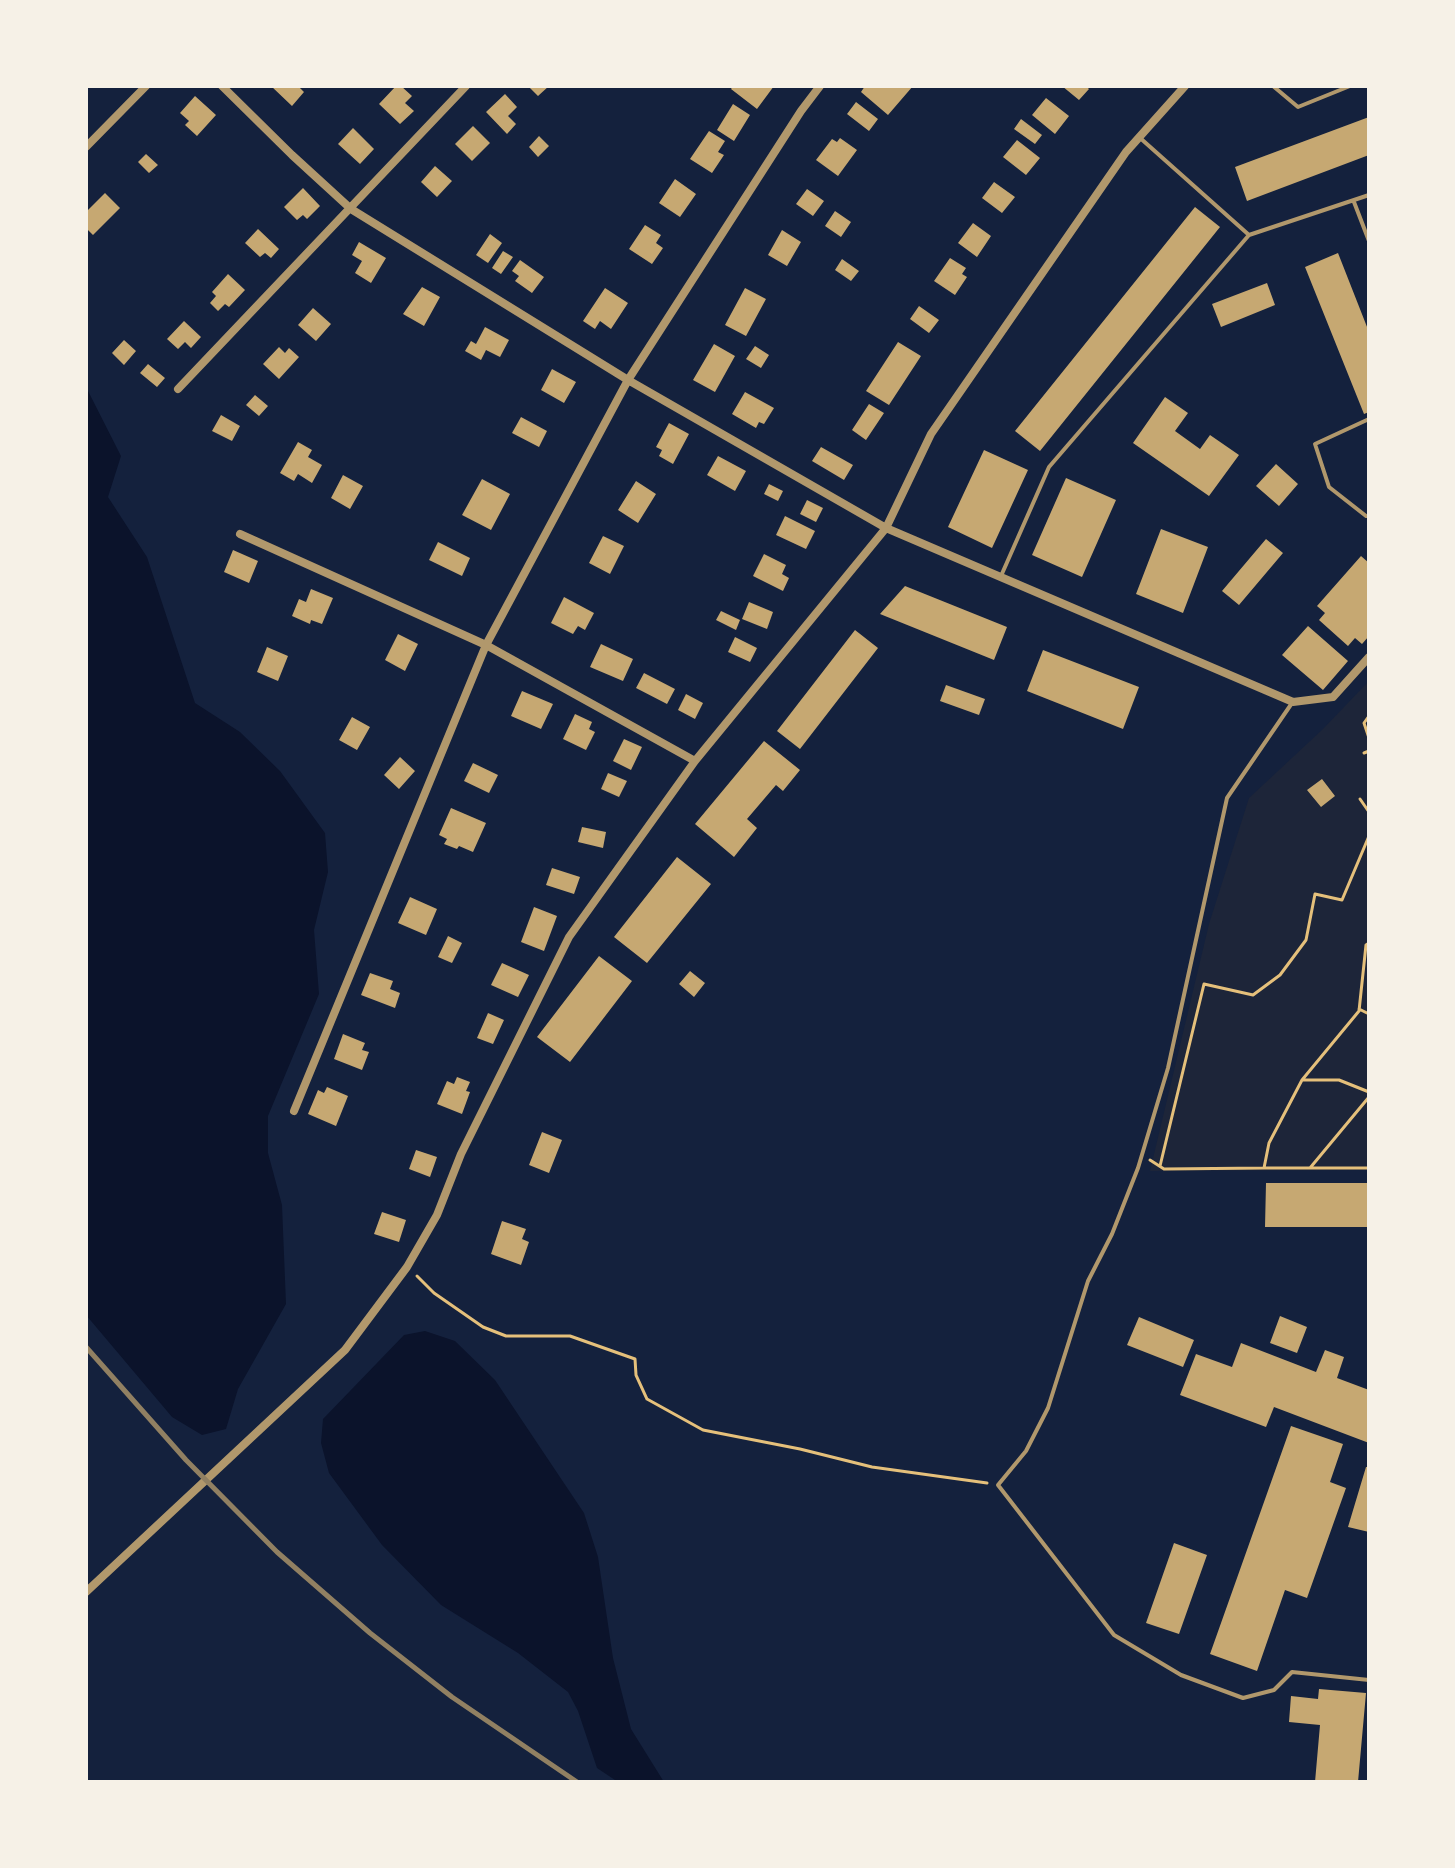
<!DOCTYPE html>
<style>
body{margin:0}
#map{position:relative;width:1455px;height:1868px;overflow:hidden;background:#14213d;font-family:"Open Sans",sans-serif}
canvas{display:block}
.frame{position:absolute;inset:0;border:88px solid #f6f1e7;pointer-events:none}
</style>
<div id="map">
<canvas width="1455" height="1868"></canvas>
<div class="frame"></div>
</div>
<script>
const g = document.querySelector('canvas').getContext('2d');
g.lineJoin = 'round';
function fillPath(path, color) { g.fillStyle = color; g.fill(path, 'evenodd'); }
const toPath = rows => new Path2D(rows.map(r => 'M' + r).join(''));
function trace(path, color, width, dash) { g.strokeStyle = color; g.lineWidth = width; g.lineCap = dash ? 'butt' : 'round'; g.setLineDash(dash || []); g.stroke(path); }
const green = toPath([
 [1369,681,1369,1170,1150,1171,1209,924,1249,798,1323,729]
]);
const water = toPath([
 [86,387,121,456,108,497,147,557,195,703,240,732,280,771,325,833,328,872,314,930,319,994,268,1116,268,1153,282,1205,286,1304,238,1389,226,1429,202,1435,172,1417,86,1315],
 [425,1331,455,1341,495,1380,584,1513,598,1557,613,1658,631,1729,664,1782,618,1782,597,1768,578,1711,568,1692,518,1653,441,1605,382,1545,329,1473,321,1443,323,1419,404,1335]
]);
const building = toPath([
 [271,86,298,86,304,92,292,106],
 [396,86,401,86,412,96,405,103,414,111,400,124,379,104],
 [528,86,549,86,538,96],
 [733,86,774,86,757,109,731,89],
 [865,86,913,86,888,115,861,92],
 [1062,86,1086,86,1089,89,1079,100],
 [505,94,517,107,508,116,516,124,507,134,486,112],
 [195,96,216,115,197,136,185,125,189,121,180,113],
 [1046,98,1069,116,1055,134,1032,115],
 [856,102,878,119,869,131,847,114],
 [733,104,750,115,734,141,717,130],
 [1369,117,1369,155,1247,201,1235,167],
 [1021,119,1042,135,1035,144,1014,129],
 [473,126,490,143,472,161,455,144],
 [353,128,374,149,360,164,338,144],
 [709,131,725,141,718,152,724,155,712,173,690,159],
 [539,136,549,146,538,157,529,147],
 [840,138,857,150,838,176,816,160,832,139,837,142],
 [1017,140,1040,158,1026,175,1003,157],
 [146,154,158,165,149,173,138,162],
 [435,166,452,181,437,197,421,182],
 [675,179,696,194,680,217,659,203],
 [994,182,1015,197,1002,213,982,198],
 [303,188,320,206,307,219,303,215,297,220,284,207],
 [807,189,824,201,813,216,796,204],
 [105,193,120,208,93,235,86,228,86,212],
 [1195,207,1220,227,1040,451,1015,431],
 [835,211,851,222,841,237,825,226],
 [973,223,991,236,977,257,958,243],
 [645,225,661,235,656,243,663,248,652,264,629,249],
 [258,229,279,249,271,258,265,253,260,257,245,243],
 [782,230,801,242,787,266,768,255],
 [490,234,502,243,488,263,476,255],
 [359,242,386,258,371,283,355,273,362,261,352,255],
 [503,251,513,257,501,274,492,268],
 [1338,253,1369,332,1369,412,1364,414,1305,267],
 [950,258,966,268,962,274,967,277,955,295,934,281],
 [842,259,859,271,851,281,835,270],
 [520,260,544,277,532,293,515,281,519,276,512,271],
 [228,274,245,290,229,307,225,304,218,311,210,303,216,296,212,292],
 [1267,283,1275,305,1221,327,1212,304],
 [422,287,440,297,424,326,403,314],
 [605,288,628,303,611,329,600,321,595,329,583,321],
 [745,288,766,299,746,336,725,325],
 [919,306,939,320,929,333,910,319],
 [313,308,331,324,316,341,298,325],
 [184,321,201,337,191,348,185,342,178,349,167,339],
 [485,327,509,340,500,357,486,350,481,360,465,351,471,341,476,344],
 [124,340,136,351,124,365,112,353],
 [898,342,921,356,889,405,866,391],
 [714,344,735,356,715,392,693,380],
 [755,346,769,355,761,368,746,359],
 [279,347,285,353,289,348,299,357,279,379,263,364],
 [148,364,165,378,157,387,140,373],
 [552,369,576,382,564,403,541,390],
 [745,392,774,408,764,424,759,422,756,428,732,414],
 [255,395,268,406,259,416,246,405],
 [1165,397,1188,413,1175,431,1200,449,1210,435,1239,455,1209,496,1133,443],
 [869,404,884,413,866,440,852,430],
 [221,415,240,426,232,441,212,431],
 [521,417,547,431,539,447,512,433],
 [669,423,689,434,673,464,659,456,662,450,656,447],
 [298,442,312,450,308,457,322,465,312,483,298,474,294,481,280,473],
 [821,447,853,465,844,480,812,461],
 [984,450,1028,470,992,548,948,527],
 [718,456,746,471,735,491,707,475],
 [1276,464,1298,484,1279,506,1256,486],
 [343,475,363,486,350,509,331,498],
 [1066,478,1116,500,1082,577,1032,555],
 [482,479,510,494,491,530,462,515],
 [636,481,656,494,638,523,618,510],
 [769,484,783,491,778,501,764,494],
 [807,500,823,508,816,522,800,514],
 [785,516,815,531,806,549,776,535],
 [1161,529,1208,547,1183,613,1136,594],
 [603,536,624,546,610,574,589,563],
 [1266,539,1283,553,1239,605,1222,591],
 [438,542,470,558,462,576,429,560],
 [233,550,258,561,249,583,224,572],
 [764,554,786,565,782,574,789,578,783,591,753,576],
 [1361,556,1369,563,1369,636,1362,644,1355,638,1348,646,1319,620,1325,613,1317,606],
 [905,586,1007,627,994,660,880,614],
 [311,589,333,598,322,624,311,620,310,624,292,616,299,599,306,602],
 [564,597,594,613,585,630,578,626,573,634,551,623],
 [749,602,773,612,767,629,742,619],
 [721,611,740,620,736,630,716,620],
 [1308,626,1348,661,1323,690,1282,655],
 [855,630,878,648,800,749,777,731],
 [398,634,418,644,405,671,385,660],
 [735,637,757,648,750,662,728,652],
 [601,644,633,659,623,681,590,667],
 [267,647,288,656,278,681,257,672],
 [1043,650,1139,687,1123,729,1027,691],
 [644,673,675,689,667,704,636,688],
 [946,685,985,699,979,715,940,701],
 [522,691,553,704,541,729,511,716],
 [686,694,703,703,695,719,678,710],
 [575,714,592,722,589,729,595,732,586,750,563,739],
 [352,717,370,727,357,750,339,740],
 [624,739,642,747,631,770,613,761],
 [764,741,800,770,783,791,776,785,747,819,757,828,734,857,695,824],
 [400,757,415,771,399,789,384,775],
 [473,763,498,775,489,793,464,781],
 [608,773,627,781,619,797,601,789],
 [1322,779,1335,796,1321,807,1307,790],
 [451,808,486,823,473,852,459,846,457,849,444,844,447,839,439,835],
 [582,827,606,832,603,848,578,842],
 [677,857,711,884,647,963,614,937],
 [552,868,580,877,574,894,546,885],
 [410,897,437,909,426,935,398,923],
 [534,907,557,916,544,951,521,942],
 [448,936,462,943,452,963,438,957],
 [599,956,632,981,570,1062,537,1037],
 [502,963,529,975,518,997,491,985],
 [690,971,705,983,694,997,679,984],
 [370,973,393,981,390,989,400,993,395,1008,361,995],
 [488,1013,504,1020,493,1044,477,1038],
 [343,1034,365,1043,362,1050,369,1052,362,1070,334,1059],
 [457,1077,470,1082,466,1091,470,1092,462,1114,437,1104,447,1081,454,1084],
 [327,1087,348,1096,336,1126,308,1114,318,1090,324,1093],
 [542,1132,562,1140,549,1173,529,1165],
 [416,1150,437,1157,430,1177,409,1169],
 [1266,1183,1369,1183,1369,1227,1265,1227],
 [382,1212,406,1220,399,1242,374,1234],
 [502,1221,526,1229,522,1239,529,1242,521,1265,491,1254],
 [1280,1316,1307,1327,1297,1353,1270,1343],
 [1139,1317,1194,1340,1183,1367,1127,1345],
 [1241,1343,1316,1372,1325,1350,1344,1357,1337,1378,1369,1390,1369,1443,1274,1407,1266,1427,1180,1395,1196,1354,1232,1367],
 [1291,1426,1343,1444,1330,1482,1346,1488,1307,1598,1285,1590,1257,1671,1210,1654],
 [1366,1467,1369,1467,1369,1532,1348,1527],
 [1174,1543,1207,1555,1179,1634,1146,1623],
 [1319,1689,1366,1693,1358,1782,1315,1782,1320,1725,1289,1722,1291,1696,1318,1699]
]);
const path = toPath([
 [1369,716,1364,723,1369,738],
 [1364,753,1369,751],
 [1360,799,1369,812],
 [1369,943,1366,945,1359,1011,1302,1080,1269,1143,1264,1168,1369,1168],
 [1359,1009,1369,1014],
 [1303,1080,1339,1080,1369,1092],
 [1150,1160,1164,1169,1264,1168],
 [1160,1166,1204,984,1253,995,1280,975,1306,940,1315,894,1342,900,1369,836],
 [1310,1168,1369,1097],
 [417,1276,434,1293,483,1327,506,1336,570,1336,635,1359,636,1375,647,1399,703,1430,800,1449,872,1467,987,1483]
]);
const service = toPath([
 [1273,86,1298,107,1350,86],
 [1139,137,1249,235,1369,195],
 [1354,202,1369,241],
 [1366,516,1329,487,1315,444,1369,419],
 [1001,576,1049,467,1249,235],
 [1292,703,1227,798,1168,1068,1138,1168,1112,1234,1088,1281,1048,1408,1026,1451,998,1485,1114,1635,1181,1675,1243,1698,1274,1690,1292,1672,1369,1680]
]);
const minor = toPath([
 [222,86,292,155,351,209,628,380,886,528,1293,702,1333,697,1369,657],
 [86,147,146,86],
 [178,389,466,86],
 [240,534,486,645,695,761],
 [294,1111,486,645,628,380,801,111,820,86],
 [86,1592,345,1350,407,1267,437,1215,461,1154,569,937,695,761,886,528,931,434,1126,152,1185,86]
]);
const rail = toPath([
 [86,1347,186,1460,277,1552,370,1633,452,1697,577,1782]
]);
fillPath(green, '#1d2539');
fillPath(water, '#0b132b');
fillPath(building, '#c6a872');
trace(path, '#e5c07b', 3);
trace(service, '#b1986c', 4);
trace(minor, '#b1986c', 8);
trace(rail, '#918062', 5);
</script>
